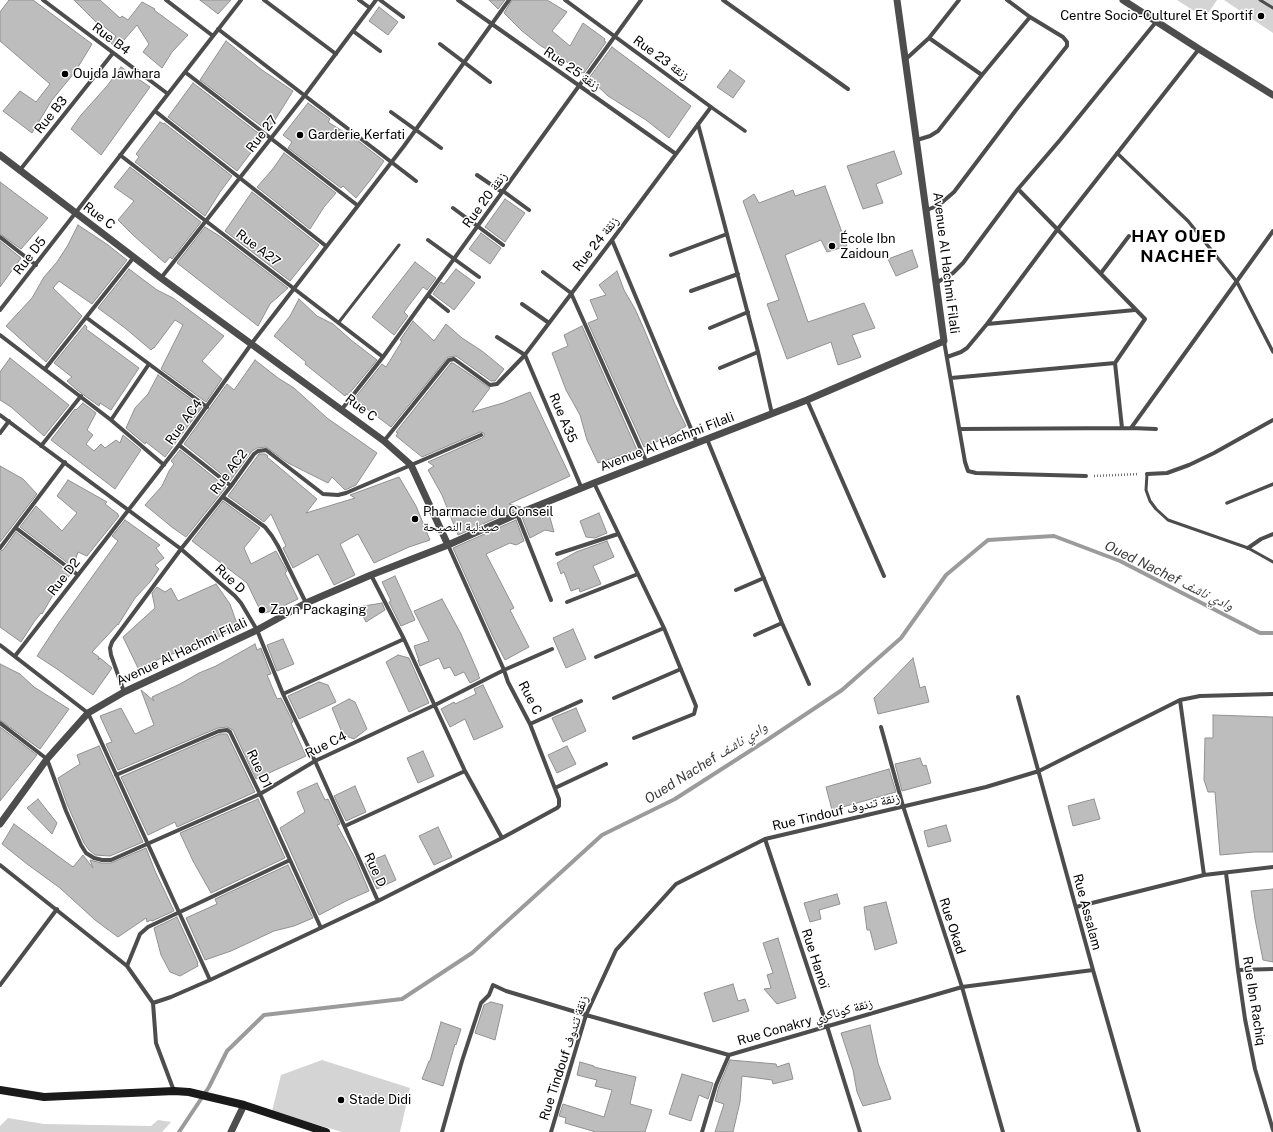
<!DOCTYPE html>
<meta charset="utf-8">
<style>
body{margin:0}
canvas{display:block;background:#fff}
</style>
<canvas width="1273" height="1132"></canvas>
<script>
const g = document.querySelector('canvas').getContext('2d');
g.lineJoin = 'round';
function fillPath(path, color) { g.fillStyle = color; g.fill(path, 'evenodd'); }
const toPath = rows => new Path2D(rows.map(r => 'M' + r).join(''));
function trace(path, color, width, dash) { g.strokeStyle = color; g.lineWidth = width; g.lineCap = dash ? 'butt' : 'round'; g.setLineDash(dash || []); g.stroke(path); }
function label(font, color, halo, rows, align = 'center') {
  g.font = font + ' "Public Sans","Noto Naskh Arabic",sans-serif'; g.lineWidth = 3; g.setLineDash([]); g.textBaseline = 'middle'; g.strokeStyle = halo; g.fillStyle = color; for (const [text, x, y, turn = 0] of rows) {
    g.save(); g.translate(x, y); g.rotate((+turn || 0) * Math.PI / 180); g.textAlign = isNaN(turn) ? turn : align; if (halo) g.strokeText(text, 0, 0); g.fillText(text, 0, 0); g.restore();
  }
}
const green = toPath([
 [1177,0,1217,0,1205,18],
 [1224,0,1273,0,1273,33],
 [322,1060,410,1088,400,1132,342,1132,272,1111,281,1075],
 [8,1118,44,1124,151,1126,158,1120,171,1122,162,1132,0,1132,0,1126]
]);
const stream = toPath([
 [179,1132,209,1087,227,1051,264,1015,402,999,472,953,536,895,602,835,675,799,767,740,842,690,901,638,946,575,988,540,1054,536,1120,561,1260,633,1273,633]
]);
const building = toPath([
 [9,0,33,0,92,44,75,72,52,100,32,133,3,111,20,91,36,102,50,84,0,41,0,12,9,0],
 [74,0,100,0,120,18,122,16,128,20,142,2,155,9,154,10,188,35,172,52,162,68,143,52,149,44,137,25,117,48,111,43,116,36,97,21,96,22,74,0],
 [200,0,231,0,218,14,200,0],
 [489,0,505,0,498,9,489,0],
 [512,0,547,0,567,12,552,31,570,46,583,23,605,39,604,41,606,42,584,73,582,72,581,74,561,57,541,46,522,31,504,13,512,0],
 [379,7,398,22,388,35,369,21,379,7],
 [226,41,262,70,293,91,268,131,200,80,226,41],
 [612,47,691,106,669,138,646,120,608,96,589,78,612,47],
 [121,67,150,87,101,155,71,129,81,115,107,86,121,67],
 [730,70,745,81,733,98,717,87,730,70],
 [193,83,262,136,250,154,237,171,168,117,193,83],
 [308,103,330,119,328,122,357,140,384,161,372,178,356,198,343,186,341,188,288,148,292,142,283,135,308,103],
 [160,122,164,124,164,123,232,176,220,192,205,216,135,162,139,157,136,154,160,122],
 [894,151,902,174,876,184,883,203,863,209,847,166,894,151],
 [284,153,336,193,324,207,310,229,257,187,272,170,284,153],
 [130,167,201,222,172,259,170,257,165,263,134,236,118,220,134,201,114,187,130,167],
 [0,182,48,218,21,249,0,234,0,182],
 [825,186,847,246,827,252,821,240,785,255,808,322,864,303,875,328,852,335,861,357,838,365,831,342,787,359,767,304,779,300,743,201,754,194,759,203,793,190,795,196,825,186],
 [252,192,319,245,290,281,225,231,252,192],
 [505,199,525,213,505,242,485,227,505,199],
 [78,225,108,245,127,260,92,304,59,281,53,288,82,316,46,362,6,326,32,298,44,277,57,262,68,245,78,225],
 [205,227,221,237,288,288,270,304,258,326,177,263,205,227],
 [481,233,501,248,490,264,469,249,481,233],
 [0,241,21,258,0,287,0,241],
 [912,250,918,267,896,276,888,259,912,250],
 [415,262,436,278,427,290,423,287,404,312,408,316,394,335,372,317,415,262],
 [129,269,157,290,173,298,224,336,202,361,222,379,206,402,161,369,183,325,175,320,154,348,153,348,151,350,125,328,98,308,129,269],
 [456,269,475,283,454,310,433,294,441,282,444,284,456,269],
 [617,271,624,290,635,309,644,329,675,404,686,426,668,437,644,447,588,323,598,319,590,300,606,295,599,285,617,271],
 [299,299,317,316,333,324,351,340,377,360,348,395,346,394,345,396,305,364,306,362,274,336,290,316,299,299],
 [413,321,434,341,446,324,462,338,482,351,504,369,495,381,491,381,456,356,448,357,391,427,354,399,382,364,386,367,402,341,400,340,413,321],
 [85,325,87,327,86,329,139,368,111,410,100,403,99,406,77,390,67,381,72,377,54,363,85,325],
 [582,326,637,450,598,463,587,440,580,415,566,390,552,353,568,346,564,335,582,326],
 [10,358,69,405,44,436,11,407,0,400,0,372,10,358],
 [255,360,278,378,294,388,327,418,377,453,356,485,345,490,332,477,328,483,288,463,266,447,257,448,252,451,230,481,184,444,227,384,234,390,255,360],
 [451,363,453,363,490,388,472,412,503,403,530,392,570,476,509,504,521,507,458,535,442,495,428,470,434,466,428,462,482,438,484,436,484,433,480,432,422,457,396,436,398,433,396,432,451,363],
 [158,375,202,407,165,457,146,442,145,444,126,428,135,408,148,394,158,375],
 [83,403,96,413,87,430,93,435,86,444,94,451,101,444,105,448,116,440,120,443,123,435,141,450,115,489,51,440,75,409,76,410,83,403],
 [180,450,226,487,186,537,173,528,145,505,162,486,169,471,174,464,171,461,180,450],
 [259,454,265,454,268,456,267,457,317,499,306,513,355,498,350,495,399,477,416,506,430,540,409,547,374,563,358,534,340,544,355,575,334,585,318,554,293,568,283,548,286,546,271,514,264,522,228,496,259,454],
 [0,466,23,479,37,494,0,542,0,466],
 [68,480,107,502,105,504,118,514,118,515,119,516,87,556,78,552,73,567,20,527,36,506,62,531,77,513,57,496,68,480],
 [223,501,260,528,244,548,251,564,276,551,287,571,285,573,298,599,277,609,262,614,247,583,192,541,223,501],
 [537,511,549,514,554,532,545,530,530,538,522,517,537,511],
 [599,513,607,533,595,538,586,537,580,521,599,513],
 [125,520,160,545,156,548,164,558,155,565,159,569,150,582,135,598,118,625,118,624,92,652,99,657,98,660,100,658,112,668,93,695,57,669,37,656,58,624,118,541,112,536,125,520],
 [516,520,524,541,516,545,510,543,486,554,514,608,510,610,529,647,505,660,493,637,453,548,516,520],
 [16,532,71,574,56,590,42,614,41,613,34,622,21,642,0,627,0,551,3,550,16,532],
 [607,541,614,557,593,566,601,584,580,592,579,588,571,591,564,572,561,574,557,563,576,552,607,541],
 [395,576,415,620,401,626,389,602,391,601,382,582,395,576],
 [216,584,230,604,238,627,216,638,159,659,139,670,123,637,155,608,152,593,157,587,165,592,171,588,178,601,216,584],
 [442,599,461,634,479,675,478,675,480,678,470,683,464,672,455,676,450,667,444,669,439,658,420,666,418,660,419,661,414,646,429,641,414,611,442,599],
 [382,603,385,610,366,622,358,607,382,603],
 [573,629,586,659,566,668,553,638,573,629],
 [283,639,294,664,277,671,267,645,283,639],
 [255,644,257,650,261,648,271,674,267,675,277,699,281,698,293,722,291,723,306,756,256,779,233,730,227,727,218,728,118,770,106,744,112,742,100,716,121,708,135,734,154,725,141,690,154,701,152,697,180,684,199,673,216,666,255,644],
 [398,655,409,658,429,703,409,712,386,662,398,655],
 [913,658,920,688,925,686,929,702,878,714,874,698,913,658],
 [0,664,20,674,34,687,69,709,40,749,0,720,0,664],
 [319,682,328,685,336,702,299,719,288,696,319,682],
 [483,685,503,727,474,740,465,719,450,727,441,709,454,702,455,704,476,694,474,689,483,685],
 [349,699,355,702,367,729,354,739,343,735,332,708,349,699],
 [576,708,586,731,563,742,552,718,576,708],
 [1213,715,1273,717,1273,852,1254,852,1220,855,1215,792,1208,792,1204,780,1205,738,1213,738,1213,715],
 [0,727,37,755,0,801,0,727],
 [220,734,227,734,255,792,177,827,175,822,148,835,121,777,220,734],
 [99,746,143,842,110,856,95,855,89,850,84,843,67,804,58,778,80,764,77,755,99,746],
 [567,746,576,764,557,773,548,755,567,746],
 [423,751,434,776,418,783,407,758,423,751],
 [920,758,923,766,926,765,931,783,902,791,895,764,920,758],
 [889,769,896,792,832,810,826,787,889,769],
 [317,783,325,800,328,799,340,824,337,825,356,860,369,891,348,900,319,915,280,828,305,812,297,792,317,783],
 [355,786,366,812,346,821,334,796,355,786],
 [38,799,57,823,52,834,27,808,38,799],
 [258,799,285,858,211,893,193,861,180,833,258,799],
 [1094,799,1100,819,1073,826,1068,806,1094,799],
 [14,824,73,867,83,855,93,868,90,860,101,863,111,863,146,848,155,871,174,911,152,921,151,920,147,922,146,918,118,937,95,920,60,888,27,864,2,844,14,824],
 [946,825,951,841,928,847,924,831,946,825],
 [438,827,452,857,434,865,419,836,438,827],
 [385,855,396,880,377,889,365,863,385,855],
 [288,865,313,918,294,926,274,931,231,951,205,960,186,918,217,904,215,899,288,865],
 [1273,889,1273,962,1263,960,1255,919,1251,891,1273,889],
 [837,894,840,904,819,910,821,919,810,922,804,903,837,894],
 [886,902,897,943,875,950,870,930,867,930,864,907,886,902],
 [177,917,198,963,197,963,198,966,180,976,170,972,161,955,154,928,177,917],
 [778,938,796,998,777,1004,764,989,771,988,767,975,773,973,763,943,778,938],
 [733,984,738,1001,745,999,749,1011,713,1022,704,993,733,984],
 [491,1002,503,1005,495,1040,475,1033,484,1005,491,1002],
 [441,1022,461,1029,456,1045,455,1044,443,1086,422,1079,429,1061,430,1061,441,1022],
 [870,1025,878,1063,891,1099,863,1106,857,1092,853,1070,841,1033,870,1025],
 [730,1060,776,1064,777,1067,789,1063,793,1079,773,1084,772,1080,742,1076,740,1102,733,1132,715,1132,724,1104,715,1101,719,1086,730,1060],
 [580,1062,594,1066,594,1067,636,1077,630,1104,652,1110,645,1132,596,1132,565,1123,566,1118,559,1116,563,1104,604,1117,612,1090,595,1086,597,1080,577,1075,580,1062],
 [682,1074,713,1083,708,1099,699,1095,691,1121,669,1114,682,1074]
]);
const path = toPath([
 [1094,476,1139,474]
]);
const service = toPath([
 [1260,0,1273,8],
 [339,322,399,245],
 [1147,474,1146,490,1150,501,1156,509,1168,520,1248,548,1273,562]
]);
const pedestrian = toPath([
 [711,107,745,131],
 [1117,153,1188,221,1237,282,1273,352],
 [1227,503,1273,484]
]);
const minor = toPath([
 [43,0,168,94],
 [166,0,213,36],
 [264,0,336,54],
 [359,0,370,8],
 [380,0,403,17],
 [458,0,676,154],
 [723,0,848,89],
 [218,29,416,181],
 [353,31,380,51],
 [929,38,982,75],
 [440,44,490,82],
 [906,59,929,38,959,0],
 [185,72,357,205],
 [155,111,326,246],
 [391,112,441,148],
 [698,124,758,352,772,414],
 [917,140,930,136,938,131,982,75,1030,17],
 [120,155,383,357],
 [20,170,113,53],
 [477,175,502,192],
 [1018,189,1145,319,1115,363,1122,428],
 [503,191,529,210],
 [453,208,503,245],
 [927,210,939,205,954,192,1016,110,1067,46,1067,42,1063,37,1030,17,1007,0],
 [0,237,36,265],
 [428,240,479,277],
 [612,240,697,443],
 [671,255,727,234],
 [543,272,571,293,647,463],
 [1101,273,1129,236],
 [161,278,305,95,376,0],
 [936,283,953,273,963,263,1018,189,1060,140,1156,22],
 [691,291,738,274],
 [428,295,448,311],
 [522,304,549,323],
 [0,310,241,0],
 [87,318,207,407],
 [987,324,1135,310],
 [710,328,748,312],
 [0,335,111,420,164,465],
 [497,337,525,355],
 [944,341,965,462,968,471,976,473,1086,476],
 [525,355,582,489],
 [947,357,961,352,967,348,987,324,1057,230,1199,49],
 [720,368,758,352],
 [45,369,134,257],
 [951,378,1115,363],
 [807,400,884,576],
 [342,409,383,357,641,0],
 [0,415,181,549,235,596,241,603,257,630,283,694,315,761,378,901],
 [111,420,149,364],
 [1131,428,1273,231],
 [960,429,1131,428,1156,429],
 [0,433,9,421],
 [707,439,782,623,809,684],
 [384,441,449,360,454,359,490,385,497,384,524,356,612,240,711,107,565,0],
 [179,445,231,486],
 [41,446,81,396],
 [1147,474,1167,473,1189,465,1214,453,1273,420],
 [594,483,664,628,696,706,694,714,634,738],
 [223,497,265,527,272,536,278,546,306,603],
 [517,514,551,600],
 [16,528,78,575],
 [0,548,65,462],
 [1248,548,1261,539,1273,534],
 [557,554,618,534],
 [371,575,404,639,465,771,502,838],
 [736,590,764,578],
 [567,602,638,574],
 [755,635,782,623],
 [0,645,88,713,210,980],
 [15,656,179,445,252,343,404,146,509,0],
 [596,657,664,628],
 [124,692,111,655,110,648,112,642,181,549,231,486,254,454,258,451,266,450,323,494,338,495,346,493,481,435],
 [283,694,404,639],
 [1018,697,1093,970,1139,1132],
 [614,698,681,669],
 [1180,700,1204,875],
 [0,723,47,759,66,811,81,845,86,853,94,858,102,860,111,860,260,794,315,761,435,705,504,670,552,649],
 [530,724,581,701],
 [881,727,903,806,962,987,1003,1132],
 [116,775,219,731,227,730,230,732,260,794,321,928],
 [555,788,606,764],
 [345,826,465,771],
 [765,839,827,1026,860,1132],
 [0,865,127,966,153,1003,156,1043,174,1091],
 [1226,873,1238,970,1245,1019,1255,1069,1273,1130],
 [1076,907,1204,875,1273,867],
 [127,966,140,934,148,927,290,860],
 [1238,970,1273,969],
 [0,985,57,909],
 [153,1003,171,997,210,980,378,901,502,838,557,808,559,806,559,799,530,724,508,682,504,670,448,545],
 [442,1132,462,1061,481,1003,489,995,493,985,506,991,586,1015,729,1055,962,987,1093,970],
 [551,1132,586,1015,616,950,676,884,765,839,986,787,1039,771,1180,700,1200,696,1273,694],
 [702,1132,716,1085,729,1055]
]);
const tertiary = toPath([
 [1123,0,1199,49,1273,95],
 [0,155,161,278,384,441,411,465,448,545],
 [0,824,47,759,88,713,124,692,257,630,306,603,371,575,448,545,517,514,594,483,807,400,944,341,897,0],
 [231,1132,244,1105]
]);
const secondary = toPath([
 [0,1090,44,1097,174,1091,189,1092,244,1105,326,1132]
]);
const markers = [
 [1261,16,4,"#000"],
 [65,74,4,"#000"],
 [300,135,4,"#000"],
 [832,246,4,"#000"],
 [415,519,4,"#000"],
 [262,610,4,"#000"],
 [341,1100,4,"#000"]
];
const poiNames = [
 ["Centre Socio-Culturel Et Sportif",1253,16,"right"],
 ["Oujda Jawhara",73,74],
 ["Garderie Kerfati",308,135],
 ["École Ibn",840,239],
 ["Zaidoun",840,254],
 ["Pharmacie du Conseil",423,512],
 ["صيدلية النصيحة",423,527],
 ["Zayn Packaging",270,610],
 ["Stade Didi",349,1100]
];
const streetNames = [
 ["Rue B4",111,39,37],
 ["Rue 23 زنقة",661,58,36],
 ["Rue 25 زنقة",572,69,35],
 ["Rue B3",51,115,-51],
 ["Rue 27",262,134,-52],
 ["Rue 20 زنقة",485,200,-54],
 ["Rue C",99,216,37],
 ["Rue 24 زنقة",596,244,-52],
 ["Rue A27",258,248,37],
 ["Rue D5",30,256,-52],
 ["Avenue Al Hachmi Filali",946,263,83],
 ["Rue C",361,408,37],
 ["Rue A35",563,418,67],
 ["Rue AC4",184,422,-54],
 ["Avenue Al Hachmi Filali",667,442,-21],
 ["Rue AC2",229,472,-53],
 ["Rue D2",64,577,-52],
 ["Rue D",230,579,43],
 ["Avenue Al Hachmi Filali",182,652,-25],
 ["Rue C",530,698,63],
 ["Rue C4",326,745,-26],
 ["Rue D1",259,769,64],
 ["Rue Tindouf زنقة تندوف",836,812,-13],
 ["Rue D",375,870,66],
 ["Rue Assalam",1087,912,75],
 ["Rue Okad",952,926,72],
 ["Rue Hanoï",815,959,72],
 ["Rue Ibn Rachiq",1254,1001,81],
 ["Rue Conakry زنقة كوناكري",805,1022,-16],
 ["Rue Tindouf زنقة تندوف",564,1058,-72]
];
const waterNames = [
 ["Oued Nachef وادي ناشف",1169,576,26],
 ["Oued Nachef وادي ناشف",706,763,-32]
];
const districtNames = [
 ["HAY OUED",1179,237],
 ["NACHEF",1179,257]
];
fillPath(green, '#d4d4d4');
trace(stream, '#9b9b9b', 4);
fillPath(building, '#bdbdbd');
trace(building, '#919191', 1);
trace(path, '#6f6f6f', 2.5, [1, 2]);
trace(service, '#4d4d4d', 3);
trace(pedestrian, '#4d4d4d', 3.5);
trace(minor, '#4d4d4d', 4);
trace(tertiary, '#4d4d4d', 7);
trace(secondary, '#1a1a1a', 8);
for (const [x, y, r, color] of markers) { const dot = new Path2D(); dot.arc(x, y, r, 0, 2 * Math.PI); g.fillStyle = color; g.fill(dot); trace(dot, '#fff', 1.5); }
label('13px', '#000', '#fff', poiNames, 'left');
label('13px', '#000', '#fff', streetNames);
label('italic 14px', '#3c3c3c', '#fff', waterNames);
g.letterSpacing = '1px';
label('bold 17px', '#000', '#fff', districtNames);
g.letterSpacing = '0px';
</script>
